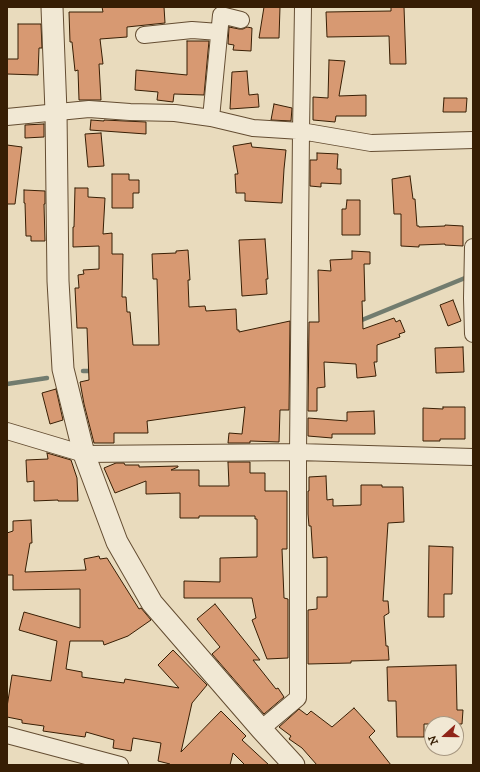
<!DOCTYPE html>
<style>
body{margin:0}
#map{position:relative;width:480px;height:772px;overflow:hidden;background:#e9dbbd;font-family:"IM FELL DW Pica",serif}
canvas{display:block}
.frame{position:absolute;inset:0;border:8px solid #371e04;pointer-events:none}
.north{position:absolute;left:424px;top:716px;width:40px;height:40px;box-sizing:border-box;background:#f1e8d4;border:1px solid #a79781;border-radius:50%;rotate:249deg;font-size:11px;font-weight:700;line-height:16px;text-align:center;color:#371e04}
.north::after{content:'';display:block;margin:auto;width:14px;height:18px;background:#8f2418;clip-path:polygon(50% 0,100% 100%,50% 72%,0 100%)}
</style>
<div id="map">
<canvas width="480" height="772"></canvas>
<div class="frame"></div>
<div class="north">N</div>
</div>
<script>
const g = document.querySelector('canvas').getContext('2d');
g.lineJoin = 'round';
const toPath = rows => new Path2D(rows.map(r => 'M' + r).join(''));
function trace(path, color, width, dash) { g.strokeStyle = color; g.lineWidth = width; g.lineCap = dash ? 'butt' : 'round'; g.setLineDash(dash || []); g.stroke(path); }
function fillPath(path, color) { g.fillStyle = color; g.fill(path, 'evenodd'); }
const stream = toPath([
 [357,322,465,278],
 [83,371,94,371],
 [7,384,47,378]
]);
const building = toPath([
 [102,7,164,7,165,23,127,27,127,37,100,39,103,64,99,64,101,100,79,100,78,70,75,71,72,42,70,42,69,12,103,12,102,7],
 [264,7,280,7,279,38,259,38,264,7],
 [391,7,404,7,406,64,390,64,389,36,327,37,326,12,391,11,391,7],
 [18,24,41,24,42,48,39,48,38,75,7,74,7,59,18,59,18,24],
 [229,27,239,29,243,29,247,27,252,28,251,51,233,50,234,45,228,44,229,27],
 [187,41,209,41,204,95,174,94,173,102,157,100,158,92,135,90,136,70,187,75,187,41],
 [329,60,345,61,339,96,366,95,366,116,336,116,335,122,313,120,313,97,328,98,329,60],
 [247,71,249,95,258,94,259,107,230,109,232,72,247,71],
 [444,98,467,98,466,112,443,112,444,98],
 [274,104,292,108,291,121,271,120,274,104],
 [91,120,104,121,104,120,146,122,146,134,90,130,91,120],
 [44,124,44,137,25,138,25,125,44,124],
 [101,133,104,166,88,167,85,134,101,133],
 [251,143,252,147,286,150,284,169,282,203,245,201,245,193,236,193,235,174,238,174,233,146,251,143],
 [7,145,22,147,15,204,7,204,7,145],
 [317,153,338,154,337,169,341,169,341,184,321,183,321,187,310,186,310,160,317,160,317,153],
 [112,174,129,174,129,180,139,180,139,193,133,193,133,208,112,208,112,174],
 [410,176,413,199,415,199,417,226,419,226,419,227,445,226,445,225,463,226,463,246,445,245,445,244,419,245,419,247,401,246,401,214,394,214,392,179,410,176],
 [75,188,88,188,88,197,105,198,103,234,112,233,112,254,123,254,122,297,126,297,127,312,130,312,133,345,159,345,157,279,153,279,152,254,176,253,176,251,188,250,190,280,188,280,189,307,205,306,206,311,236,309,237,330,239,330,239,332,290,321,289,410,280,410,279,442,250,441,250,443,228,443,229,433,242,434,245,407,147,421,148,433,114,433,114,443,94,443,84,404,80,382,89,380,87,328,77,328,75,288,79,288,78,275,84,274,83,270,99,269,99,246,73,247,73,227,74,227,75,188],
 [24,190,45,191,45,204,44,204,45,241,31,241,31,236,26,236,25,203,24,203,24,190],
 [347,200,360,200,360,235,342,235,342,209,346,209,347,200],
 [265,239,268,279,266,279,267,294,242,296,239,240,265,239],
 [352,251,370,252,370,264,364,264,365,301,362,301,363,329,394,318,396,322,400,320,405,332,399,334,400,337,377,345,377,362,374,362,376,376,357,378,356,364,324,362,325,387,317,388,317,411,308,411,309,322,319,322,318,270,331,271,330,260,352,259,352,251],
 [453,300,461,321,448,326,440,305,453,300],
 [463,347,464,372,436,373,435,348,463,347],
 [56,389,63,420,50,424,42,393,56,389],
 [443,407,465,407,465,439,440,439,440,441,423,441,423,408,443,409,443,407],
 [374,411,375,434,332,434,332,438,308,436,308,418,347,421,347,412,374,411],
 [47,453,71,460,77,478,78,501,58,501,58,500,34,501,34,481,27,482,26,460,48,459,47,453],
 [228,462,250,462,250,473,265,473,265,491,287,491,287,549,282,549,284,598,288,599,288,658,267,659,252,620,256,618,252,598,184,598,184,581,220,582,220,558,257,557,257,519,255,519,255,516,199,516,199,518,180,518,180,493,146,494,146,481,115,493,104,468,116,463,124,463,125,465,139,465,139,467,178,466,178,467,171,470,199,470,199,486,229,486,228,462],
 [326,476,327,500,333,499,333,506,361,505,361,485,382,485,382,487,403,487,404,522,388,523,383,601,388,601,389,613,384,616,386,646,388,646,389,660,351,661,351,663,308,664,308,610,317,609,317,597,327,597,327,557,313,558,311,526,309,526,308,514,308,491,309,491,309,477,326,476],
 [31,520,32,543,30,543,25,572,86,570,84,559,99,556,100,559,107,558,139,609,141,608,151,620,128,636,104,645,103,641,70,641,66,669,82,672,82,677,124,683,125,679,179,688,158,665,173,650,207,685,192,703,181,752,221,711,246,736,242,740,269,765,245,765,233,753,230,765,169,765,170,764,158,761,161,743,133,738,131,751,113,748,114,740,86,732,85,737,43,731,44,726,22,723,22,720,7,717,7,707,12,675,51,681,57,641,19,630,24,612,80,628,80,589,13,590,13,575,7,575,7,533,13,531,13,521,31,520],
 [429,546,453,547,452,594,444,594,444,617,428,617,429,546],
 [215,604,260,660,253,660,276,689,278,688,284,697,264,714,212,654,220,647,197,619,215,604],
 [456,665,457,710,463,710,462,724,424,724,424,737,397,737,396,701,388,701,387,667,456,665],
 [354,708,375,731,369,737,391,765,317,765,302,748,289,739,291,736,279,727,299,709,307,715,311,711,332,727,354,708]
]);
const minor = toPath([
 [144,35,192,30,219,32],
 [7,117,89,109,130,112,175,113,211,118,253,128,301,131,371,143,473,140],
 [211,118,221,15,241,20],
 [473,247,472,298,473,334],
 [7,431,84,454,298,452,473,457],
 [261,729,298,698,298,452,301,131,303,7],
 [7,735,120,765]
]);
const tertiary = toPath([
 [52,7,56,112,58,281,63,369,84,454,117,542,152,603,261,729,294,765]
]);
trace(stream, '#727c6f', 4.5);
fillPath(building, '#d79972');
trace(building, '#371e04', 1);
trace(minor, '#644d32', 18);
trace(tertiary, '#644d32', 23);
trace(minor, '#f1e8d4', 16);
trace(tertiary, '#f1e8d4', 21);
</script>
